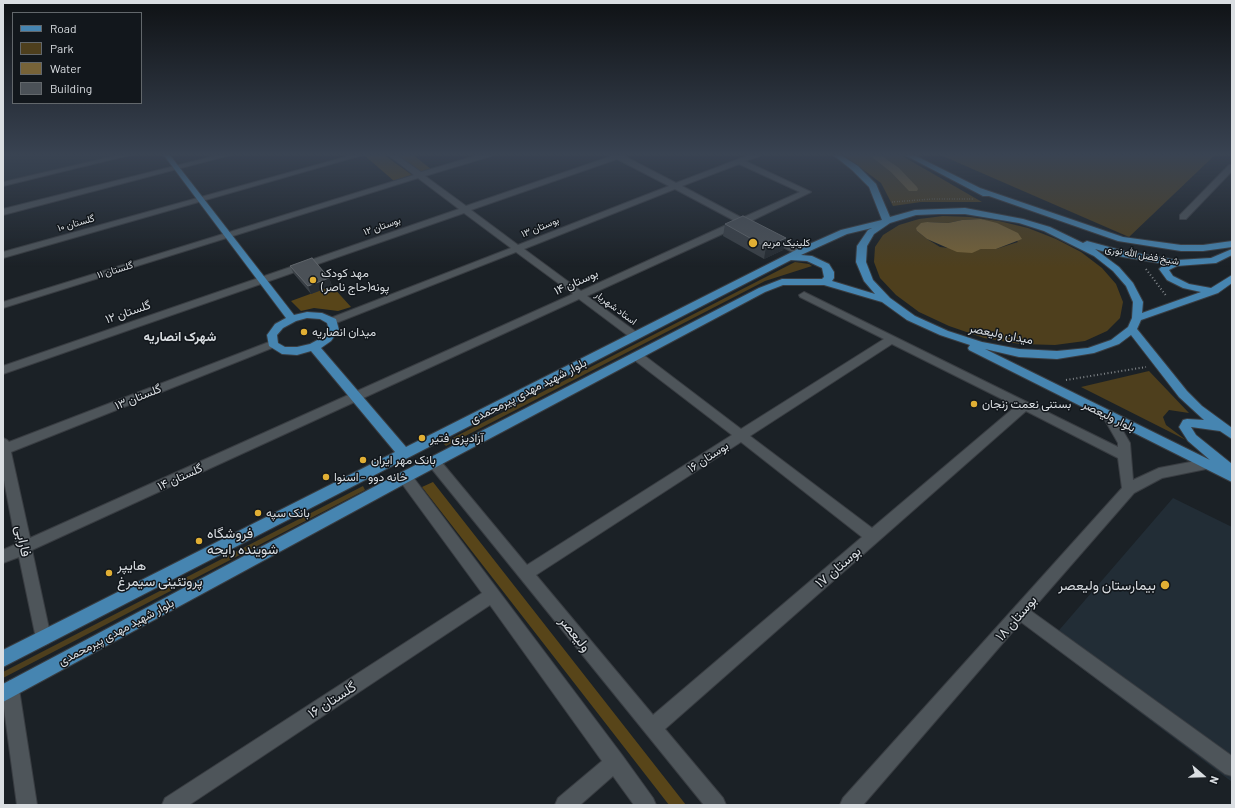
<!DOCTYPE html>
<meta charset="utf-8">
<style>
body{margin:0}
#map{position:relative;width:1235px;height:808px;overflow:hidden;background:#1b2126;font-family:Barlow,sans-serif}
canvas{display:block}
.frame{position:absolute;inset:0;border:4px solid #dadee2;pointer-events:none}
.legend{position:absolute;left:12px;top:12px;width:130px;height:92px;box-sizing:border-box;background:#12171c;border:1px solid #62676b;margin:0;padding:5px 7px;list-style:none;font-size:12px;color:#dadee2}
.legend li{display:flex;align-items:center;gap:8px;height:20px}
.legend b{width:20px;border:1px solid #62676b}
.north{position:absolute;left:1183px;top:756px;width:40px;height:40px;-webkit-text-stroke:3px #12171c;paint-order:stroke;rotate:110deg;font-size:11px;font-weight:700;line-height:16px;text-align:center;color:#dadee2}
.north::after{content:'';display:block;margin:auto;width:14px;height:18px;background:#dadee2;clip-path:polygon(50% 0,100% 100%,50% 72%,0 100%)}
</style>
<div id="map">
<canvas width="1235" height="808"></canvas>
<div class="frame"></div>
<ul class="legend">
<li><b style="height:5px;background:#4685b1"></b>Road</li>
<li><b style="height:11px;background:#4e3f1d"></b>Park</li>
<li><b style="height:11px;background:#776338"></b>Water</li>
<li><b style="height:11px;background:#4b5157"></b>Building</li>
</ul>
<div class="north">N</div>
</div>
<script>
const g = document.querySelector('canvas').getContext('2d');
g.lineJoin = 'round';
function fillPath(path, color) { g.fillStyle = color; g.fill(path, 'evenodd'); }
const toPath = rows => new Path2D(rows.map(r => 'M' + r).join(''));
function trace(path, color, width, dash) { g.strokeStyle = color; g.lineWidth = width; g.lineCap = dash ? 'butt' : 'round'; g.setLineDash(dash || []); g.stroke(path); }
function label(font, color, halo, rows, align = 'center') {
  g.font = font + ' Barlow,Vazirmatn,sans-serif'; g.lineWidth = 3; g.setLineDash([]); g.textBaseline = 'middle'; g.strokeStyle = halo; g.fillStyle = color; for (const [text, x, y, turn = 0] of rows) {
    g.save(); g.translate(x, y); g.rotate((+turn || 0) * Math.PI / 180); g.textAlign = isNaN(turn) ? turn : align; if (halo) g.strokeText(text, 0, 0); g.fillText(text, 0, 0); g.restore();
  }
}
const built = toPath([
 [3,154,121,154,3,182],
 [1173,498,1232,527,1232,782,1048,643]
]);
const green = toPath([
 [842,154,899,154,982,202,921,202,893,206,881,183],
 [938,154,1216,154,1129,237],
 [943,216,970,217,999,221,1028,228,1056,239,1081,252,1102,268,1116,284,1123,302,1120,318,1107,331,1085,341,1055,345,1020,344,984,338,949,326,919,312,896,295,880,278,874,262,875,247,883,235,899,225,919,219],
 [981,219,1004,227,1018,242,996,249,981,249,974,251,940,247,927,239,917,231,927,222,948,223,962,220],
 [795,262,809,264,812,266,765,281,446,446,443,443],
 [1149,371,1189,413,1169,410,1163,417,1166,425,1186,440,1081,387],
 [363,486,365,490,3,678,3,672]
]);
const forest = toPath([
 [373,154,383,154,412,175,394,181,365,156],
 [395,154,412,154,431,169,420,173],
 [332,286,351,307,338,311,314,308,301,311,291,301],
 [433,482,686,805,669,805,422,487]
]);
const water = toPath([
 [981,219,997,223,1018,233,1022,239,996,249,981,249,972,253,957,252,927,239,917,231,916,228,921,223,927,222,948,223,962,220]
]);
const canal = toPath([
 [868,154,879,154,899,168,917,187,918,189,917,191,909,191,891,172,868,154]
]);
const pathFar1 = toPath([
 [892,202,932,199,973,199]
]);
const path = toPath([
 [1146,269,1167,297],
 [1066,380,1146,367]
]);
const minor = toPath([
 [123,154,134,154,3,186,3,182,123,154],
 [223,154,234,154,3,215,3,209,223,154],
 [356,154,366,154,3,258,3,252,356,154],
 [387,154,395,154,421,172,482,154,491,154,491,156,425,176,466,206,612,156,611,154,627,154,624,156,676,183,752,154,760,154,760,156,745,161,811,192,749,222,751,224,750,226,742,225,587,296,639,334,640,336,639,338,631,338,579,299,32,550,51,638,49,643,43,646,37,643,19,557,3,563,3,550,16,544,3,475,3,438,7,440,9,442,269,342,273,341,278,344,277,346,11,452,30,538,573,294,516,252,336,323,328,323,327,321,328,319,511,248,464,213,3,374,3,366,459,209,418,178,3,308,3,302,414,175,387,154],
 [617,159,669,186,518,245,471,210,617,159],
 [739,164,800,192,742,218,682,186,739,164],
 [675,189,735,221,581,291,524,249,675,189],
 [1229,165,1232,165,1232,171,1186,219,1180,219,1180,215,1229,165],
 [770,233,802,250,804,252,802,254,796,254,767,238,766,236,770,233],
 [804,292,1118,447,1118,443,1102,415,1104,412,1108,411,1112,412,1130,443,1133,480,1159,468,1206,459,1211,460,1213,464,1211,468,1162,478,1134,493,1031,611,1232,756,1232,776,1225,774,1021,622,863,805,840,805,843,798,1122,488,1118,458,1026,411,665,729,723,798,726,805,704,805,427,463,429,459,434,458,439,459,527,565,732,435,633,359,631,356,633,353,641,353,741,429,884,339,800,297,799,295,804,292],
 [892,344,1016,406,872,528,750,436,892,344],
 [741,442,862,537,653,715,536,575,741,442],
 [405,472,410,473,622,755,653,798,656,805,634,805,613,776,580,805,555,805,558,798,602,761,490,605,189,805,162,805,165,798,482,593,400,481,398,477,400,473,405,472],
 [10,680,16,683,19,689,37,805,17,805,3,701,3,685,10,680]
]);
const major = toPath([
 [163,154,169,154,294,315,307,312,322,313,336,319,339,330,331,341,321,348,406,447,796,250,841,230,882,220,869,187,852,170,832,154,839,154,858,166,876,184,890,217,915,210,965,208,1023,219,1050,227,1083,243,1087,241,1124,251,1177,260,1211,258,1232,249,1232,255,1216,263,1177,266,1169,270,1173,276,1189,284,1211,288,1232,275,1232,283,1218,293,1141,320,1137,329,1187,391,1202,406,1232,428,1232,439,1220,431,1191,427,1196,435,1232,464,1232,482,969,350,968,348,970,345,940,335,907,320,882,302,824,285,783,285,765,292,410,481,3,702,3,684,400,473,759,288,782,279,822,279,824,277,822,268,807,261,791,260,3,667,3,650,395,452,311,351,297,355,282,354,269,346,267,335,275,324,286,318,163,154],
 [939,214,965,214,1019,223,1044,231,1094,256,1113,271,1126,286,1133,302,1132,318,1128,327,1111,340,1088,348,1057,351,1019,349,982,342,948,331,915,316,890,298,873,280,866,262,867,246,874,234,890,223,916,215,939,214],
 [872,228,868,230,857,246,856,262,864,281,875,294,832,281,834,278,834,272,829,264,812,256,801,255,847,234,872,228],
 [1095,249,1123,257,1165,264,1159,269,1167,280,1183,288,1201,292,1142,313,1143,302,1133,283,1119,267,1095,249],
 [307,318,320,319,327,323,329,330,323,337,310,344,297,347,285,347,278,343,277,335,283,328,296,321,307,318],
 [1131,335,1179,397,1204,420,1187,419,1183,420,1179,427,1188,441,1210,460,985,349,1019,357,1057,359,1094,353,1119,344,1131,335],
 [903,154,912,154,980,188,1123,237,1181,245,1203,245,1232,241,1232,247,1203,251,1181,251,1118,241,989,196,983,196,903,154]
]);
const wall = toPath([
 [725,224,786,238,783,250,764,259,723,236],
 [290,266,329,278,332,286,311,294,294,274]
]);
const shadedWall = toPath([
 [786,238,783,250,764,259,766,247],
 [329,278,332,286,311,294,308,286]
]);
const building = toPath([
 [743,216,786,238,766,247,725,224,743,216],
 [312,258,329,278,308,286,290,266,312,258]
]);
const markers = [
 [753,243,5,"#e1af34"],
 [313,280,4,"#e1af34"],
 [304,332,4,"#e1af34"],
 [974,404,4,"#e1af34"],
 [422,438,4,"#e1af34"],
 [363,460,4,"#e1af34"],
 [326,477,4,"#e1af34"],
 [258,513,4,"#e1af34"],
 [199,541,4,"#e1af34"],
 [109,573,4,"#e1af34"],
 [1165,585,5,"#e1af34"]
];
const farStreetnames = [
 ["گلستان ۱۰",76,223,-16],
 ["بوستان ۱۲",382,226,-19],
 ["بوستان ۱۳",540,227,-22],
 ["شیخ فضل الله نوری",1142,255,10],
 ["گلستان ۱۱",115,270,-17],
 ["استاد شهریار",616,308,37]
];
const farPoinames = [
 ["کلینیک مریم",762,243]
];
const poiNames = [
 ["مهد کودک",321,273],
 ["پونه(حاج ناصر)",321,287],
 ["میدان انصاریه",312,332],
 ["بستنی نعمت زنجان",982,404],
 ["آزادپزی فتیر",430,438],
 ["بانک مهر ایران",371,460],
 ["خانه دوو - اسنوا",334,477],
 ["بانک سپه",266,513]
];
const streetNames = [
 ["بوستان ۱۴",576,282,-24],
 ["گلستان ۱۲",128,312,-19],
 ["میدان ولیعصر",1001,334,11],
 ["بلوار شهید مهدی پیرمحمدی",528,391,-27],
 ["گلستان ۱۳",138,397,-22],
 ["بلوار ولیعصر",1109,416,26],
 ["بوستان ۱۶",708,457,-33],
 ["گلستان ۱۴",180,477,-24],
 ["بلوار شهید مهدی پیرمحمدی",116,632,-28]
];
const neighbourhoodNames = [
 ["شهرک انصاریه",180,337]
];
const nearPoinames = [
 ["فروشگاه",207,533],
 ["شوینده رایحه",207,549],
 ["هایپر",117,565],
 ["پروتئینی سیمرغ",117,581],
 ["بیمارستان ولیعصر",1156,585,"right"]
];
const nearStreetnames = [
 ["فارابی",23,541,78],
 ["بوستان ۱۷",838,567,-41],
 ["بوستان ۱۸",1016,618,-49],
 ["ولیعصر",575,634,51],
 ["گلستان ۱۶",332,700,-33]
];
fillPath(built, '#222d36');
fillPath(green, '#4e3f1d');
fillPath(forest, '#584519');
fillPath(water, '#776338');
fillPath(canal, '#776338');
trace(minor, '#393d42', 2);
trace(major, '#393d42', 2);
trace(pathFar1, '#81868a', 1.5, [0.5, 2]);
trace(path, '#81868a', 2, [1, 2.5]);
fillPath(minor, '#4e555a');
fillPath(major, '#4685b1');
fillPath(wall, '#3a4046');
fillPath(shadedWall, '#262c32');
fillPath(building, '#4b5157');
trace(building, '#62676c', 1);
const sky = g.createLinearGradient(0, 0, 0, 267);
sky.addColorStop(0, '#0f1215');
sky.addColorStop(0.58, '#394352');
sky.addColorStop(1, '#39435200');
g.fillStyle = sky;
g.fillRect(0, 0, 1235, 267);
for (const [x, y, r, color] of markers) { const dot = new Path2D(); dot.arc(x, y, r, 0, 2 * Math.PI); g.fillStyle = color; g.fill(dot); trace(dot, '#12171c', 1.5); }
label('10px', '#dadee2', '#12171c', farStreetnames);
label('10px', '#dadee2', '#12171c', farPoinames, 'left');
label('12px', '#dadee2', '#12171c', poiNames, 'left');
label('12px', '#dadee2', '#12171c', streetNames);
label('bold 13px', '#dadee2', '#12171c', neighbourhoodNames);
label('14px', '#dadee2', '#12171c', nearPoinames, 'left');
label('14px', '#dadee2', '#12171c', nearStreetnames);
</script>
